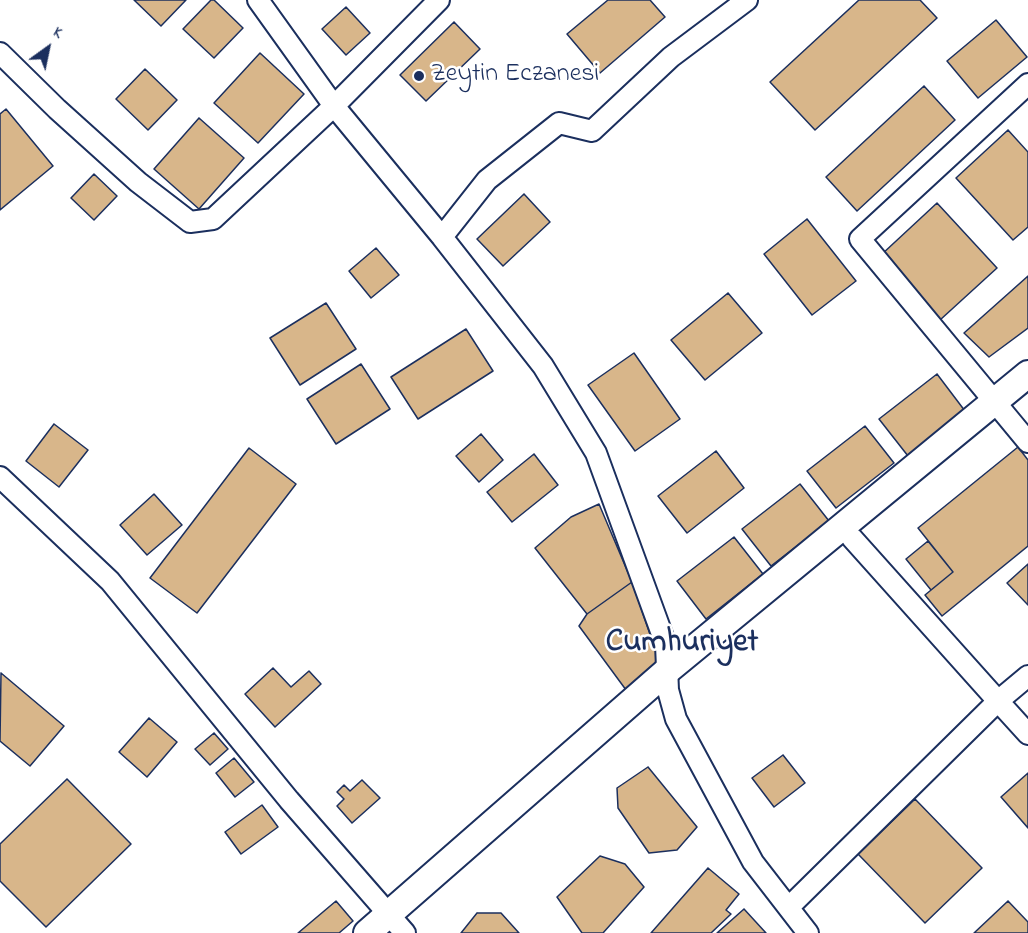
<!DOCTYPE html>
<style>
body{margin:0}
#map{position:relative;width:1028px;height:933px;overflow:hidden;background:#fff;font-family:"Indie Flower",sans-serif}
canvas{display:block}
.north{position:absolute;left:18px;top:18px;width:60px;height:60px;-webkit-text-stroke:4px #fff;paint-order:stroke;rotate:33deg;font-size:16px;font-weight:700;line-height:24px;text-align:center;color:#1b2f5e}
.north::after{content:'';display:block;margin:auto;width:21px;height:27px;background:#1b2f5e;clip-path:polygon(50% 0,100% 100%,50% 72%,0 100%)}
</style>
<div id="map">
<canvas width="1028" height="933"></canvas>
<div class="north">K</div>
</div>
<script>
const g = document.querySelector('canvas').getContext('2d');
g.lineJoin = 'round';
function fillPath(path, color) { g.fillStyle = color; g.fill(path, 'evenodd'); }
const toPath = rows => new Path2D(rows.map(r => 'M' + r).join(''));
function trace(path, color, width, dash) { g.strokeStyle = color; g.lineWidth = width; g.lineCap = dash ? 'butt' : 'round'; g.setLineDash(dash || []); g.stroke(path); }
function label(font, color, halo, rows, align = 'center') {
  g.font = font + ' "Indie Flower",sans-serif'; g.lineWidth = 5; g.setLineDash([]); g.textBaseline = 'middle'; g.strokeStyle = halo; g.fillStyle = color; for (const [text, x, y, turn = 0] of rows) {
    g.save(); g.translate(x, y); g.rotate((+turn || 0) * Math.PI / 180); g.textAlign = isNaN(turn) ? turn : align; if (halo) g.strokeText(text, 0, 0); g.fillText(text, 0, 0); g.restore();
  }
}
const building = toPath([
 [134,0,186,0,161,26,134,0],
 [211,0,214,0,243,28,214,58,183,29,211,0],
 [608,0,650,0,665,17,600,73,567,34,608,0],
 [859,0,920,0,937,18,815,130,770,82,859,0],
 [346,7,370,33,346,55,322,29,346,7],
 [996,20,1027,57,978,98,947,61,996,20],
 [454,22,480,49,426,101,400,75,454,22],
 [260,53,304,94,258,143,214,103,260,53],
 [145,69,177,100,148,130,116,99,145,69],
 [924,86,955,120,857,211,826,177,924,86],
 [6,109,53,166,0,210,0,114,6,109],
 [199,118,244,158,199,209,154,169,199,118],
 [1008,130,1028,152,1028,227,1013,240,956,178,1008,130],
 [94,174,117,196,94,220,71,198,94,174],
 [524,194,550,222,503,266,477,239,524,194],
 [937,203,997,268,940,320,881,255,937,203],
 [807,219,856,281,812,315,764,254,807,219],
 [376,248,399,275,371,298,349,271,376,248],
 [1028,276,1028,328,989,357,964,333,1028,276],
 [728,293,762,333,705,380,671,340,728,293],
 [326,303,356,349,300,385,270,338,326,303],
 [466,329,493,371,418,419,391,377,466,329],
 [634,353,680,419,635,451,588,385,634,353],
 [361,364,390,409,336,444,307,399,361,364],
 [937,374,965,411,908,456,879,419,937,374],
 [54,424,88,450,59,487,26,461,54,424],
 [865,426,894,463,836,508,807,471,865,426],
 [481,434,503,460,479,482,456,456,481,434],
 [1018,447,1028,460,1028,546,942,616,925,595,953,572,918,528,1018,447],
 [249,448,296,484,197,613,150,578,249,448],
 [716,451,744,488,687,533,658,496,716,451],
 [534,454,558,485,512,522,487,492,534,454],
 [800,484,829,521,771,566,742,529,800,484],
 [154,494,182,525,147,555,120,525,154,494],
 [599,504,632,582,587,614,535,548,571,517,599,504],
 [734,537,763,574,706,619,677,581,734,537],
 [928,541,953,572,931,590,906,559,928,541],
 [1028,564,1028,605,1007,583,1028,564],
 [632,582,661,666,629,694,579,626,587,614,632,582],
 [273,668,291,687,309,671,321,684,275,727,245,694,273,668],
 [1,673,64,726,30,766,0,741,1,673],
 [149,718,177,742,147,777,119,752,149,718],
 [214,733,228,749,210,765,195,749,214,733],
 [783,755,805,783,774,807,752,778,783,755],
 [234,758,254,782,235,797,216,773,234,758],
 [648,767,697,827,677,850,649,853,618,808,617,788,648,767],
 [1028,773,1028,828,1001,797,1028,773],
 [67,779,131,844,46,927,0,881,0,844,67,779],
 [362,780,380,798,352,823,337,806,344,799,337,792,344,785,350,791,362,780],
 [915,799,982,868,925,923,858,854,915,799],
 [262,805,278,827,241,854,225,832,262,805],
 [600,856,625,864,644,887,603,933,582,933,557,897,600,856],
 [708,868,739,894,726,910,731,914,711,933,651,933,708,868],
 [336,901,353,921,339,933,298,933,336,901],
 [1008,901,1028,922,1028,933,974,933,1008,901],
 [744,909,766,933,717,933,744,909],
 [477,913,501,913,519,933,461,933,477,913]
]);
const minor = toPath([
 [258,0,334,106,442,237,543,366,596,453,666,645,668,690,676,719,753,862,808,933],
 [0,53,57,109,138,182,190,222,213,219,334,106,439,0],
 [1028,84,860,239,1028,442],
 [442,237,487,180,559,123,592,131,671,57,747,0],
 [0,477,110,581,289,800,405,933],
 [1028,676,998,701,1028,734],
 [789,907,998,701,852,538]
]);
const tertiary = toPath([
 [367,933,668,670,1028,374]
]);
const markers = [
 [419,76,6,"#1b2f5e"]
];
const poiNames = [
 ["Zeytin Eczanesi",431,76]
];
const districtNames = [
 ["Cumhuriyet",682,645]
];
fillPath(building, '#d8b68a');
trace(building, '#1b2f5e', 1.5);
trace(minor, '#1b2f5e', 24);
trace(tertiary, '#1b2f5e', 30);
trace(minor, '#fff', 20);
trace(tertiary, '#fff', 26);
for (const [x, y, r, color] of markers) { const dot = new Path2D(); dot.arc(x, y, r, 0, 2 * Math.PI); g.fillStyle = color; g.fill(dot); trace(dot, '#fff', 2); }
label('26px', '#1b2f5e', '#fff', poiNames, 'left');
label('bold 32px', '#1b2f5e', '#fff', districtNames);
</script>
